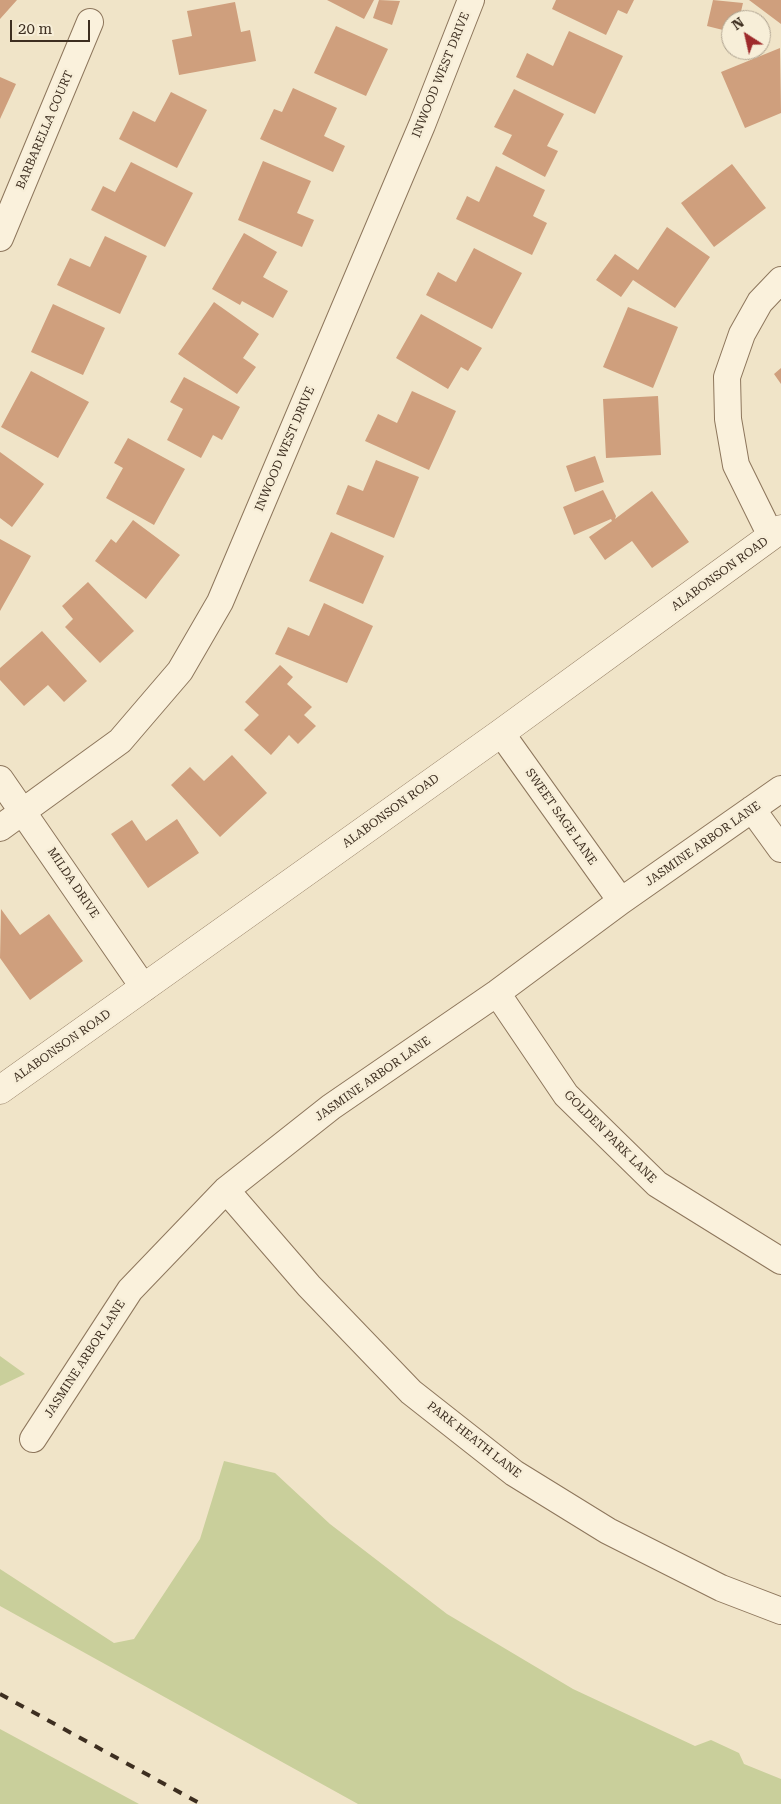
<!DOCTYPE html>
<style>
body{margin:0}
#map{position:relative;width:781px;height:1804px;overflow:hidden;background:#f0e4c8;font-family:"Roboto Serif",serif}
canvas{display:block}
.north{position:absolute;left:721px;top:10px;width:50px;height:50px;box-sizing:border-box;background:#f7eed8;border:1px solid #ada18e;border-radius:50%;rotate:325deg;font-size:14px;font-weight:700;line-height:20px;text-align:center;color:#3d2e20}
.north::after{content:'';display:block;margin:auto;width:18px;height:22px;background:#9e2a2b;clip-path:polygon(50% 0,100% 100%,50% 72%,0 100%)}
.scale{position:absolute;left:10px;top:20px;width:80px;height:22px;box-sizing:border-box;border:2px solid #3d2e20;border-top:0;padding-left:6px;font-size:15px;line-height:18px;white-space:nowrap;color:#3d2e20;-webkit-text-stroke:4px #f7eed8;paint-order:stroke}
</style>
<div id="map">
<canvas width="781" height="1804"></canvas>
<div class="north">N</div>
<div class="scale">20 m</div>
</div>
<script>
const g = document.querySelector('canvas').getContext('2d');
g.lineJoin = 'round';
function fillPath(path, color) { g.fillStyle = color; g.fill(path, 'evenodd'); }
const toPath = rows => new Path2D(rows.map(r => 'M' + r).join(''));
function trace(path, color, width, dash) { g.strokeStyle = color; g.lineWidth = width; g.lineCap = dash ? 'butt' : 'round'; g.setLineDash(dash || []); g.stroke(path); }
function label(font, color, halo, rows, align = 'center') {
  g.font = font + ' "Roboto Serif",serif'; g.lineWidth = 5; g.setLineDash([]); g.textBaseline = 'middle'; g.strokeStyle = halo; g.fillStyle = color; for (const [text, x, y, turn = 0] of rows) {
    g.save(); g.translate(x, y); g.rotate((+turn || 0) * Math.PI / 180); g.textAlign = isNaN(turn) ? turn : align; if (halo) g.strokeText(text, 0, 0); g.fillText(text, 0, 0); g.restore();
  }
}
const green = toPath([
 [0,1356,25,1374,0,1386],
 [224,1461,275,1473,330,1524,447,1614,573,1689,695,1746,711,1740,739,1753,744,1764,781,1779,781,1804,358,1804,0,1606,0,1569,114,1643,134,1639,200,1539],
 [0,1729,139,1804,0,1804]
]);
const building = toPath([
 [0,0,17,0,0,19],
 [327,0,374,0,364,19],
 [379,0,400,1,392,25,373,18],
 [556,0,634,0,627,14,618,10,606,35,552,9],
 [713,0,743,3,739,20,731,20,731,32,707,26],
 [749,0,781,0,781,24],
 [235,2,241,32,250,30,256,61,179,75,172,40,192,36,187,11],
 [336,26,388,49,366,96,314,73],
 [569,31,623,56,595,114,516,77,527,53,553,66],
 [780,48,781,113,745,128,721,72],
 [0,77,16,84,0,119],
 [293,88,337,108,324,136,345,146,333,172,260,139,274,109,282,112],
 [514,89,564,114,547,146,558,151,545,177,502,154,512,135,494,127],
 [171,92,207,110,177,168,119,139,133,111,155,122],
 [263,161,311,181,297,213,314,220,302,247,238,220],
 [131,162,193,193,165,247,91,210,103,186,115,192],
 [732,164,766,208,714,247,681,203],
 [496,166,545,190,533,216,547,223,532,255,456,219,467,196,479,202],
 [667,227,710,257,675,308,633,280,621,297,596,280,615,254,638,270],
 [244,233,277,252,263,277,288,291,273,318,242,301,240,305,212,289],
 [105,236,147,256,120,314,57,285,70,258,90,267],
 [474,248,522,273,492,329,426,295,438,272,456,282],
 [214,302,259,334,243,358,256,367,237,394,178,354],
 [53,304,105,328,83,375,31,352],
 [628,307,678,327,653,388,603,367],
 [421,314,482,348,468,371,461,367,448,389,396,358],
 [781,368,781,384,774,374],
 [31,371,89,402,58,458,1,427],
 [184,377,240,407,222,440,213,435,201,458,167,440,183,409,170,402],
 [412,391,456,411,429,470,365,441,378,414,397,423],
 [658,396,661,455,606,458,603,399],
 [128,438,185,469,154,525,106,498,123,468,114,463],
 [0,452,44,484,12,527,0,518],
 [595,456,604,482,575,492,566,466],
 [376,460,419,477,394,538,336,514,348,485,363,491],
 [603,490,616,516,615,519,652,491,689,542,652,568,632,541,605,560,589,537,612,521,611,519,574,535,563,507],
 [133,520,180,555,146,599,95,561,111,539,116,543],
 [331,532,384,556,363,604,309,581],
 [0,539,31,556,0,611],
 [88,582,134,631,100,663,65,627,73,619,62,606],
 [324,603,373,626,347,683,275,654,288,627,309,636],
 [42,631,87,681,64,702,48,685,24,706,0,680,0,668],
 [280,665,293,677,287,684,312,707,304,715,316,726,298,744,289,735,271,755,244,730,259,715,245,702],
 [232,755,267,793,220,837,171,785,190,767,204,781],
 [177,819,199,853,148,888,111,834,132,820,146,841],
 [1,909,20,935,49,914,83,961,30,1000,0,958]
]);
const minor = toPath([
 [0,238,90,22],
 [771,536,736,465,728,419,727,377,742,334,760,302,781,280],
 [501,733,621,901],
 [0,779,144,988],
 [752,809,781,849],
 [0,828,120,741,180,671,220,602,422,125,471,0],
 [497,993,566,1095,657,1184,781,1261],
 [226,1190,309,1286,411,1392,514,1473,608,1531,721,1588,781,1611],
 [33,1439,130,1290,226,1190,331,1107,497,993,621,901,781,789]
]);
const tertiary = toPath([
 [0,1090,501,733,781,529]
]);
const rail = toPath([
 [0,1694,201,1804]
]);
const streetNames = [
 ["INWOOD WEST DRIVE",441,75,-68],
 ["BARBARELLA COURT",45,130,-67],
 ["INWOOD WEST DRIVE",285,449,-67],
 ["ALABONSON ROAD",720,574,-36],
 ["ALABONSON ROAD",391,811,-36],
 ["SWEET SAGE LANE",561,817,55],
 ["JASMINE ARBOR LANE",703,844,-35],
 ["MILDA DRIVE",73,883,56],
 ["ALABONSON ROAD",62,1046,-35],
 ["JASMINE ARBOR LANE",373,1079,-35],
 ["GOLDEN PARK LANE",610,1137,45],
 ["JASMINE ARBOR LANE",85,1359,-57],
 ["PARK HEATH LANE",474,1440,38]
];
fillPath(green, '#c9cf9b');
fillPath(building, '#cf9f7d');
trace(minor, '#8d765c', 28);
trace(tertiary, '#8d765c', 29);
trace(minor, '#faf1dc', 26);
trace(tertiary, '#faf1dc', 28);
trace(rail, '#3d2e20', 4, [9, 9]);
label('12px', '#3d2e20', '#f7eed8', streetNames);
</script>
